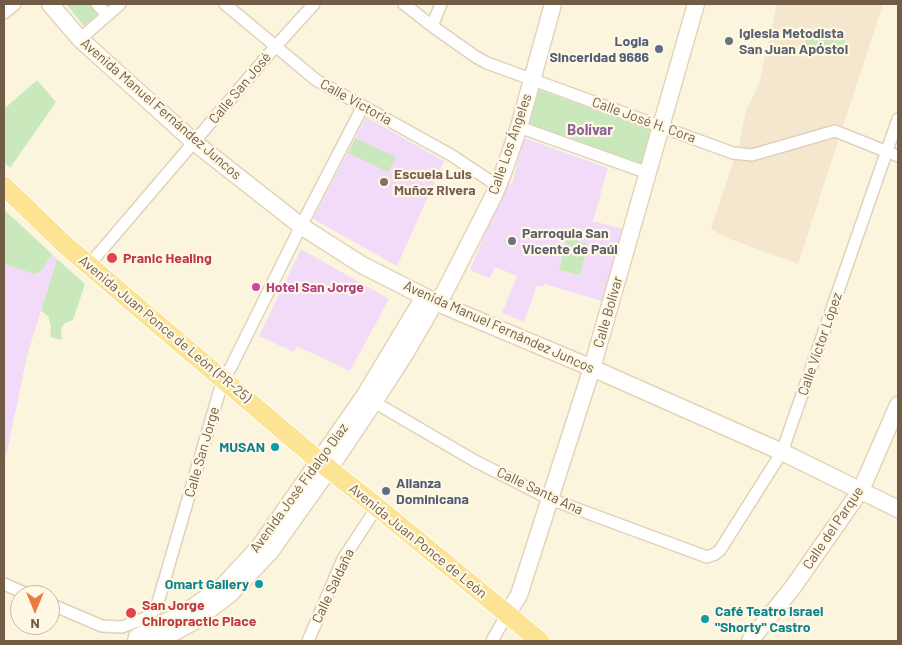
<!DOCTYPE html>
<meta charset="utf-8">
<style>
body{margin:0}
#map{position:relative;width:902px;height:645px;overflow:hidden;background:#fcf5de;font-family:Barlow,sans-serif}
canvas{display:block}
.frame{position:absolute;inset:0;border:5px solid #725c46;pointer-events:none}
.north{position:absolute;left:10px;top:585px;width:50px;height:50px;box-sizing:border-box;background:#fff8e5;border:1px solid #c7baa5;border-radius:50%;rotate:180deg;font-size:14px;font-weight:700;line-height:20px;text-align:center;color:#725c46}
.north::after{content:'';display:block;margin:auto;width:18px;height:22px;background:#ea7c40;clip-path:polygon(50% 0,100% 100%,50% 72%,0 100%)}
</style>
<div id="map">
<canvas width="902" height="645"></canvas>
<div class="frame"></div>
<div class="north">N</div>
</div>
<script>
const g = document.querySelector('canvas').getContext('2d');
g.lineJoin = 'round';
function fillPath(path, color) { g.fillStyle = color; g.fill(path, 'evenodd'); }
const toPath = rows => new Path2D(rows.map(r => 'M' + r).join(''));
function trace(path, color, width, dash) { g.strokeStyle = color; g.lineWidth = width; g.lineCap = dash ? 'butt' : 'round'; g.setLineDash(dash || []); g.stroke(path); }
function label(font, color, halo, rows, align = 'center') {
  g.font = font + ' Barlow,sans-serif'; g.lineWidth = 4.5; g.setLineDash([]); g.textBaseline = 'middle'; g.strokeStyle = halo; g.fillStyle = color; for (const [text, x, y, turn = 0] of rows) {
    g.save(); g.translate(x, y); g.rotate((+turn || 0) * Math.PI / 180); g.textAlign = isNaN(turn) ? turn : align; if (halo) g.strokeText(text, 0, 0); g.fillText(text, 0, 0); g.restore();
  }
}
const residential = toPath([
 [777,4,883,4,798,264,727,238,711,229,739,144,746,111,759,84]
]);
const education = toPath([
 [366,117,444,161,397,266,313,219],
 [524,138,608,168,593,221,623,229,602,301,544,284,543,287,537,285,524,322,502,313,517,276,495,267,490,278,470,270,498,201,508,185,512,184],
 [4,209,57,259,27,356,4,466],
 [301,249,389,299,350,371,297,346,294,352,259,336]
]);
const green = toPath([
 [66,4,90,4,98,14,84,26],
 [806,31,845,32,845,53,806,53],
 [37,80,56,102,10,168,4,162,4,109],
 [537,89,653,131,640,166,526,124],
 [355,138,396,157,388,172,348,153],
 [4,210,52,254,42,270,35,274,4,264],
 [567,238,588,244,580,275,559,270],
 [57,259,85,284,73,320,65,323,62,327,61,332,62,340,50,337,51,327,48,316,41,311]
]);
const street = toPath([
 [97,4,107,15],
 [225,4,316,80,451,155,498,186],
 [404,4,432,26,476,57,487,63,733,153,752,155,835,131,898,156],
 [4,13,15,4],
 [432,26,441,4],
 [80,39,120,4],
 [519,127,648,173],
 [89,265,275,47,314,4],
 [374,402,475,461,550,499,707,557,715,554,720,550,782,452,898,119],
 [4,584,29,595],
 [50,604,102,626,122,627,145,618,156,609,223,379,231,367,301,226,363,106],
 [308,641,343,559,377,507],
 [492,641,507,614]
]);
const secondary = toPath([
 [50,4,80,39,194,142,301,226,362,265,435,302,592,368,782,452,898,509],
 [507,614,519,595,592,368,696,4],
 [136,641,137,637,186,612,223,586,260,546,365,395,424,297],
 [158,641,193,622,230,594,270,552,329,469,374,402,405,354,435,302,444,293,494,195,502,176,519,127,553,4],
 [750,641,793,587,861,490,898,405]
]);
const primary = toPath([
 [4,186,64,244,167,332,319,461,377,507,540,641]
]);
const markers = [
 [729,41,5,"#6b7280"],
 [659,49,5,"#5c6f8a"],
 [384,182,5,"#8d6e63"],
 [512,241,5,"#6b7280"],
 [112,258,6,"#e0444e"],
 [256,287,5,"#d1479c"],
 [275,447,5,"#0f9aa8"],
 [386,491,5,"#5c6f8a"],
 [259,584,5,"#0f9aa8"],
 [131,613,6,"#e0444e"],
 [705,619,5,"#0f9aa8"]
];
const worshipNames = [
 ["Iglesia Metodista",739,33],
 ["San Juan Apόstol",739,49],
 ["Parroquia San",522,233],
 ["Vicente de Paúl",522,249]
];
const serviceNames = [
 ["Logia",649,41],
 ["Sinceridad 9686",649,57],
 ["Alianza",396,483,"left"],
 ["Dominicana",396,499,"left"]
];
const streetNames = [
 ["Calle San José",240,88,-50],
 ["Calle Victoria",356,102,29],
 ["Avenida Manuel Fernández Juncos",161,109,41],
 ["Calle José H. Cora",644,120,20],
 ["Calle Los Ángeles",510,144,-71],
 ["Calle Bolívar",608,312,-74],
 ["Avenida Manuel Fernández Juncos",499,327,24],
 ["Avenida Juan Ponce de León (PR-25)",165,329,40],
 ["Calle Víctor López",820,344,-71],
 ["Calle San Jorge",202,452,-74],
 ["Avenida José Fidalgo Díaz",299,488,-54],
 ["Calle Santa Ana",540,491,25],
 ["Calle del Parque",833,528,-56],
 ["Avenida Juan Ponce de León",418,541,39],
 ["Calle Saldaña",333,586,-65]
];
const educationNames = [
 ["Escuela Luis",394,174],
 ["Muñoz Rivera",394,190]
];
const healthNames = [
 ["Pranic Healing",123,258],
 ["San Jorge",142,605],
 ["Chiropractic Place",142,621]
];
const hotelNames = [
 ["Hotel San Jorge",266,287]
];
const cultureNames = [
 ["MUSAN",265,447],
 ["Omart Gallery",249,584],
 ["Café Teatro Israel",715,611,"left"],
 ["\"Shorty\" Castro",715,627,"left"]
];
const neighbourhoodNames = [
 ["Bolívar",590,130]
];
fillPath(residential, '#f4e7cd');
fillPath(education, '#f1dbf8');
fillPath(green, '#c9e9bd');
trace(street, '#e0d1ba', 14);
trace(secondary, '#e5d3b8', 19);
trace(primary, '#fff', 21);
trace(street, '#fff', 11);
trace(secondary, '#fff', 16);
trace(primary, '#fde494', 19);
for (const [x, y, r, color] of markers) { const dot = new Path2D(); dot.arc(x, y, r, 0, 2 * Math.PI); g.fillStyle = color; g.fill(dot); trace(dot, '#fff8e5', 2); }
label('bold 14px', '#5b616d', '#fff8e5', worshipNames, 'left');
label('bold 14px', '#4e5e75', '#fff8e5', serviceNames, 'right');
label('14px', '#725c46', '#fff8e5', streetNames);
label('bold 14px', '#785e54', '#fff8e5', educationNames, 'left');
label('bold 14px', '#be3a42', '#fff8e5', healthNames, 'left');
label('bold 14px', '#b23c85', '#fff8e5', hotelNames, 'left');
label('bold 14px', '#0d838f', '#fff8e5', cultureNames, 'right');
label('bold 15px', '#8b6196', '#fff8e5', neighbourhoodNames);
</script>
